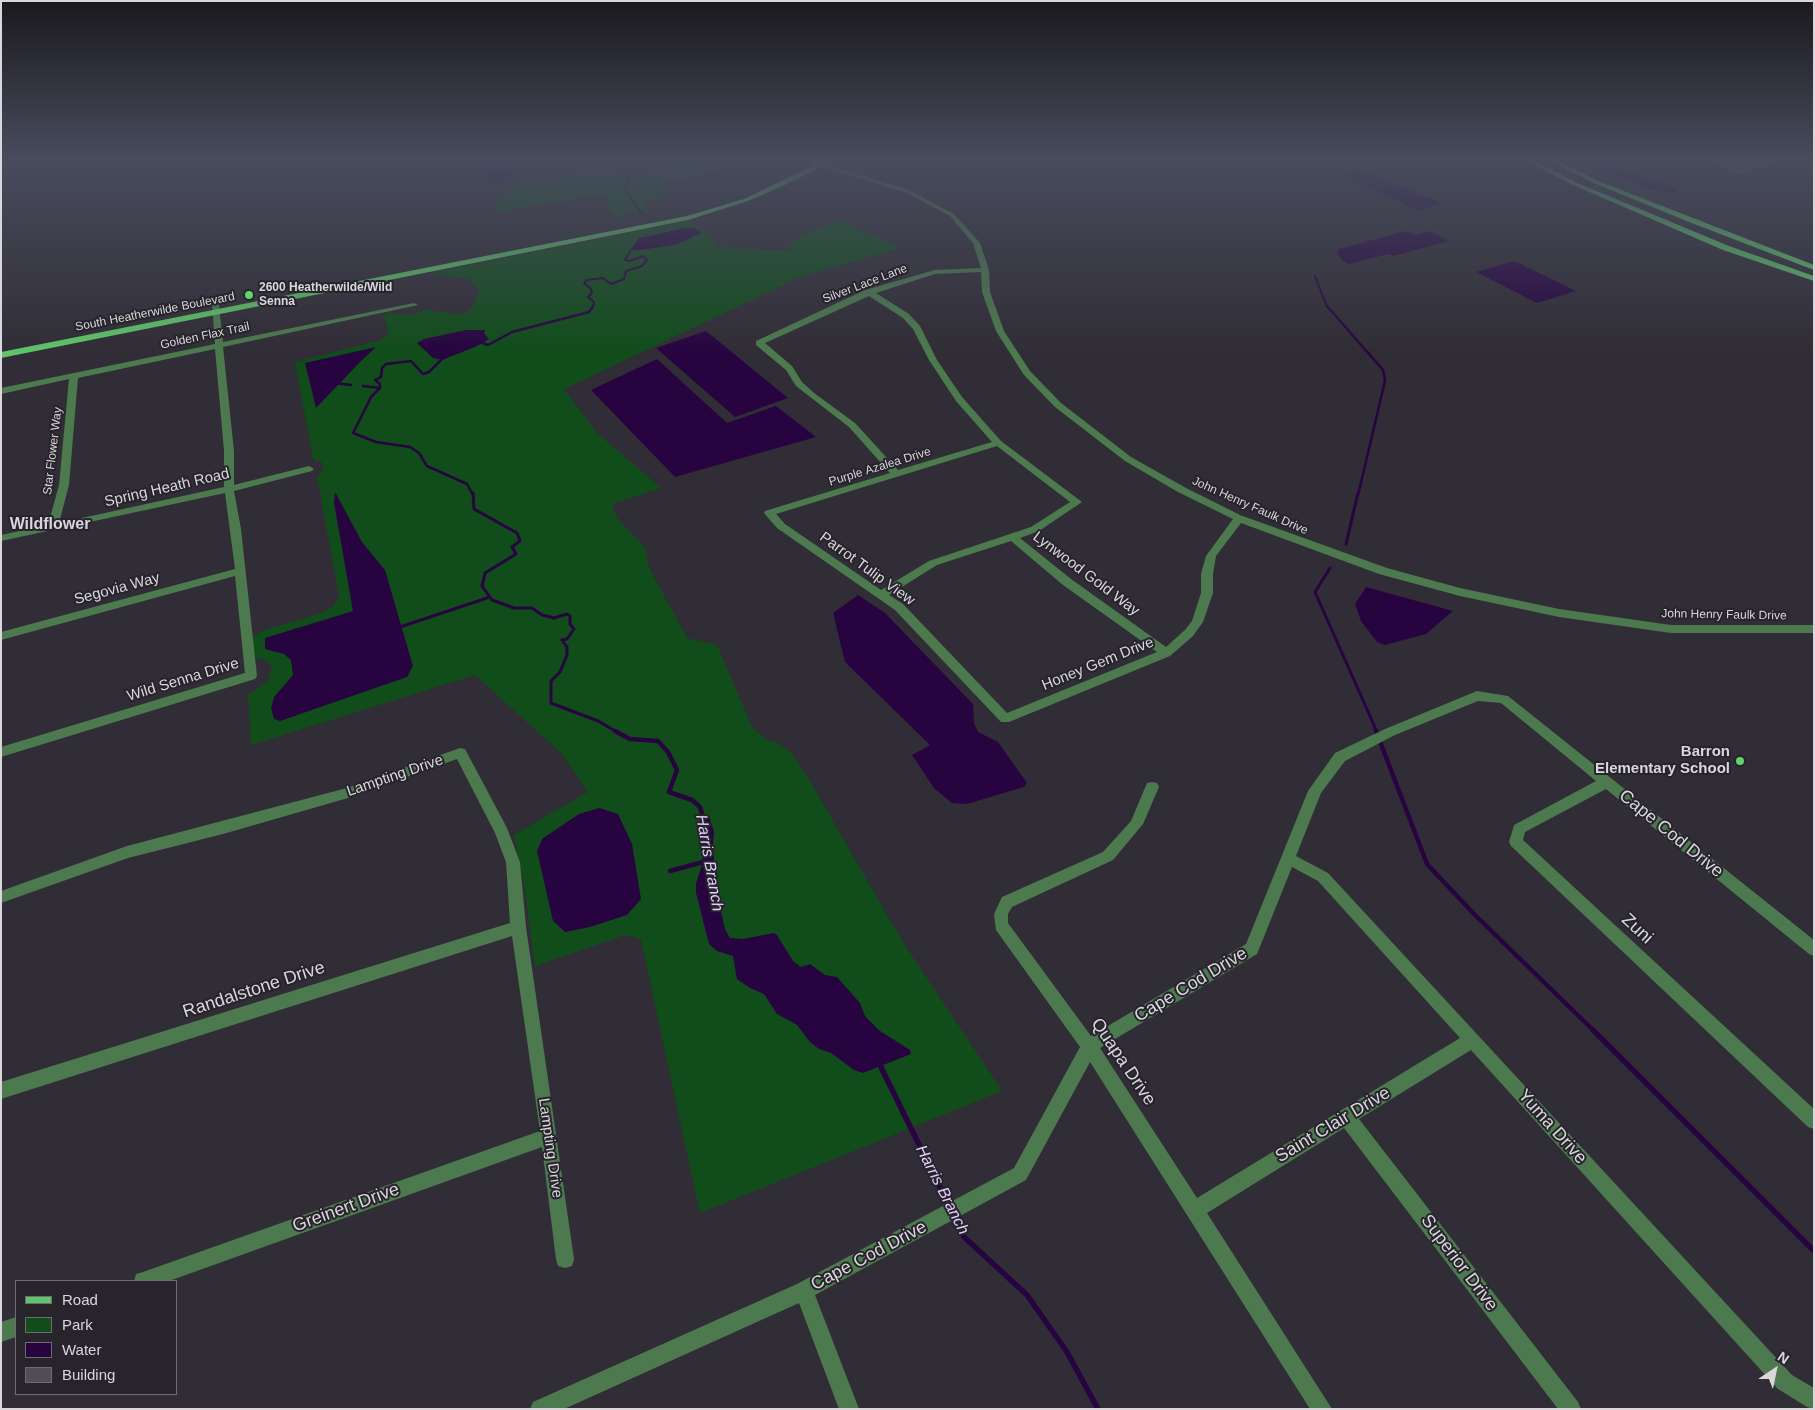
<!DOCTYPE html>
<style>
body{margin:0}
#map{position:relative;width:1815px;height:1410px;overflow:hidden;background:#312d36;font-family:Arial,sans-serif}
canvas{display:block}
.frame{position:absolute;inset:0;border:2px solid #d9d7dc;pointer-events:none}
.legend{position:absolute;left:15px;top:1280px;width:162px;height:115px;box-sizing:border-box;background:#27242c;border:1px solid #6e6c72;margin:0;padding:6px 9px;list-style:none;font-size:15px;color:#d9d7dc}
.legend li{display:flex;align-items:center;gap:10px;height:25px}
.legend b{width:25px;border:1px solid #6e6c72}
.north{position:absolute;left:1750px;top:1345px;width:50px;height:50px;-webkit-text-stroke:4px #27242c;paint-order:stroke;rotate:34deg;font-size:14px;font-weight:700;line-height:20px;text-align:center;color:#d9d7dc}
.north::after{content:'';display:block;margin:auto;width:18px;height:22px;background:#d9d7dc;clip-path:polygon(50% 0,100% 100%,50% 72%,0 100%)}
</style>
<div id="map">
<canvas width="1815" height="1410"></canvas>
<div class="frame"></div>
<ul class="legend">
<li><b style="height:6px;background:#5fc568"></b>Road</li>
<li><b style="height:14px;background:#104d1a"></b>Park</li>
<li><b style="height:14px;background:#270440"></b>Water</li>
<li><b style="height:14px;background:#524e57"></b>Building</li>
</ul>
<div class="north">N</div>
</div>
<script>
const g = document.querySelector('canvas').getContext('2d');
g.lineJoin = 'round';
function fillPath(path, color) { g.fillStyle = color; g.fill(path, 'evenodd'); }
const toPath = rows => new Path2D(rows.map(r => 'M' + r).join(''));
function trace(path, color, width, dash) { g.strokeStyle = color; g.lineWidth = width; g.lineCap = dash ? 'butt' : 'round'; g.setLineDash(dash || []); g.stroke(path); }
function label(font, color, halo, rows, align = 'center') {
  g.font = font + ' Arial,sans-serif'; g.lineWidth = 4; g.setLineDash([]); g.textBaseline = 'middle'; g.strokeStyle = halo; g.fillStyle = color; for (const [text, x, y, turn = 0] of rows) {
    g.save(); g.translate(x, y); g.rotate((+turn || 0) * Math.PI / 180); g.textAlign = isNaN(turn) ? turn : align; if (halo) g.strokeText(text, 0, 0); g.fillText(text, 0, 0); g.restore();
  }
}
const green = toPath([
 [573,158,791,158,661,183,666,197,643,202,647,210,615,217,604,194,495,212,495,198,527,177,549,183,579,172,571,159],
 [839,220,900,248,800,277,564,389,597,433,661,488,612,504,617,518,646,549,648,566,687,638,717,645,752,727,766,740,777,743,790,751,811,783,902,941,1002,1091,700,1213,641,940,635,937,625,935,535,966,524,883,514,835,588,792,560,752,475,675,251,745,248,695,269,680,272,667,267,661,254,657,252,637,262,631,319,614,333,606,339,596,317,476,324,470,321,461,316,461,313,458,295,362,382,340,389,333,384,317,388,313,408,315,427,310,464,315,474,305,479,291,469,279,431,273,688,221,712,237,718,247,789,251,793,240]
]);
const water = toPath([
 [477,158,505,158,514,174,504,182,492,184],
 [1579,158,1595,158,1677,190,1674,192,1656,191,1599,170],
 [1356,168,1437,201,1440,204,1418,211,1340,174,1340,172],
 [685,228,694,228,702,233,675,245,640,250,631,249,639,238],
 [1406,231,1416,235,1430,231,1449,241,1394,256,1388,254,1349,264,1342,260,1337,254,1339,249],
 [1514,261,1576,291,1537,303,1476,272],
 [466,330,485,330,484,333,489,339,475,347,442,360,433,358,417,343,424,339],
 [706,331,788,398,735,417,656,348],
 [376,347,360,362,316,408,305,363],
 [657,359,727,423,776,406,816,437,675,477,591,390],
 [335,492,362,542,385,570,413,666,407,677,280,721,274,719,271,708,274,697,293,675,291,660,284,654,265,649,265,638,353,611,334,503],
 [1366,587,1453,611,1426,634,1385,645,1377,642,1361,621,1355,604],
 [858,595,885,613,973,704,974,723,978,732,998,742,1027,783,1024,787,967,804,952,803,934,788,912,755,930,745,845,662,833,613],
 [599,808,618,814,632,844,641,899,627,915,590,927,565,932,553,921,537,851,542,839,579,814],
 [709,816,714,832,713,843,715,878,720,907,725,929,730,938,743,939,774,933,777,935,793,961,801,967,810,964,825,975,837,977,860,1003,865,1016,880,1031,910,1050,911,1054,863,1073,854,1070,831,1053,819,1049,810,1042,797,1025,777,1014,764,994,750,988,737,979,733,956,717,951,709,944,696,893,696,883,703,862,700,818]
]);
const streamFar4 = toPath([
 [582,158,632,172],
 [632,172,681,158],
 [632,172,625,190,643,215],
 [1315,276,1327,307],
 [593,307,594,302,588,297,592,293,591,289,584,283,587,280,603,278,611,284,624,279,626,271,642,266,647,260,643,256,630,261,625,260,631,250,641,247]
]);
const streamFar3 = toPath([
 [1327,306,1383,370,1385,381,1358,495],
 [480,342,488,345,512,332,589,312,593,306],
 [444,357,429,372,423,374,411,361,386,364,382,368,381,377,375,380,380,384,380,388,371,397,353,433,376,442,410,447,419,453,427,466,467,484,473,495],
 [335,383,351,385],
 [363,386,380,388]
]);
const streamFar2 = toPath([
 [473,493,474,509,517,533,520,541,512,547,516,554,485,573,482,586,492,600,514,608,532,608,542,615,554,618,567,614,570,616,570,624,574,629,567,639,562,640,567,647,567,655,560,672,551,681,551,703,598,721,617,732],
 [1346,544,1358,493],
 [1330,568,1315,592,1377,732],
 [397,628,490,597]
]);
const streamFar1 = toPath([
 [615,731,630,739,658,741,668,752,677,770,669,792,692,800,700,807,704,821],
 [1376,731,1427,864,1473,913,1595,1032],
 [670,871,707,861]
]);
const stream = toPath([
 [1593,1030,1814,1251],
 [878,1061,950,1208],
 [953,1214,964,1237,1027,1295,1067,1352,1098,1409]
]);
const building = toPath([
 [1701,158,1779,158,1780,161,1738,173,1701,158]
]);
const minor = toPath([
 [810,160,909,190,954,214,980,243,989,270,990,292,1004,331,1030,371,1061,403,1131,457,1186,488,1240,515,1387,568,1460,588,1559,609,1671,625,1814,625,1814,633,1671,633,1559,617,1460,596,1379,574,1241,523,1216,556,1213,574,1213,593,1203,622,1193,636,1170,656,1009,722,1001,722,895,610,777,528,764,513,765,511,890,473,849,427,796,386,786,370,756,345,756,341,865,290,935,270,981,268,973,243,950,216,905,192,808,163,810,160],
 [981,272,982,292,996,331,1024,375,1055,407,1125,461,1178,492,1233,519,1206,556,1201,574,1201,593,1192,621,1185,630,1166,647,1071,579,1020,538,1039,531,1082,502,1001,441,962,397,937,360,920,326,909,314,876,293,935,274,981,272],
 [869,296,903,318,913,329,929,360,956,401,992,442,898,470,855,423,814,393,802,382,792,366,765,343,869,296],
 [997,446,1070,502,1031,527,929,561,881,590,785,524,776,514,997,446],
 [1011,541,1063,585,1157,652,1007,713,903,604,889,595,937,565,1011,541],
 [212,303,219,305,223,342,414,303,418,305,223,347,234,451,234,485,309,466,314,469,312,471,234,491,241,529,257,676,255,679,1,757,1,747,245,673,235,576,1,640,1,632,235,569,225,493,1,541,1,535,48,525,59,485,69,379,1,394,1,388,215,344,212,303],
 [215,349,224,451,224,487,59,523,69,485,78,378,215,349],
 [1477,691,1508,696,1814,940,1814,956,1809,954,1606,789,1525,832,1523,840,1814,1109,1814,1129,1808,1127,1511,846,1509,842,1514,825,1596,781,1501,703,1478,701,1395,735,1345,761,1321,793,1296,856,1328,873,1792,1375,1814,1388,1814,1409,1807,1407,1778,1389,1471,1050,1359,1119,1578,1402,1581,1409,1558,1409,1344,1128,1207,1213,1332,1409,1310,1409,1090,1062,1026,1180,815,1295,859,1409,839,1409,799,1303,564,1409,530,1409,533,1402,797,1284,1014,1168,1080,1047,996,930,994,914,1002,897,1103,852,1131,821,1147,783,1152,782,1157,783,1159,787,1143,824,1113,860,1012,907,1008,914,1008,923,1091,1036,1246,944,1308,791,1335,753,1385,729,1477,691],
 [1292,867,1318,881,1460,1038,1197,1198,1100,1048,1257,954,1292,867],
 [460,748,465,749,507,828,520,862,526,927,574,1259,572,1266,565,1268,558,1266,556,1259,542,1147,169,1281,134,1281,136,1274,143,1272,540,1131,512,936,1,1099,1,1082,510,923,506,862,495,833,457,759,348,798,223,834,128,858,1,903,1,891,127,846,347,788,460,748],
 [16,1317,16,1337,1,1342,1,1322,16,1317]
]);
const major = toPath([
 [829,158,837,158,785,185,748,201,688,220,1,358,1,352,687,216,744,199,829,158],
 [1521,158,1529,158,1575,182,1729,246,1814,276,1814,281,1723,250,1571,184,1521,158],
 [1544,158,1552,158,1598,181,1814,265,1814,270,1689,222,1594,183,1544,158]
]);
const markers = [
 [249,295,5,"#5fd56b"],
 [1740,761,5,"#5fd56b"]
];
const farStreetnames = [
 ["Silver Lace Lane",865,284,-21],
 ["South Heatherwilde Boulevard",155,312,-11],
 ["Golden Flax Trail",205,336,-12],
 ["Star Flower Way",53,451,-83],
 ["Purple Azalea Drive",880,467,-17],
 ["John Henry Faulk Drive",1250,506,24],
 ["John Henry Faulk Drive",1724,615,1]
];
const farPoinames = [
 ["2600 Heatherwilde/Wild",259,288],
 ["Senna",259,302]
];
const streetNames = [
 ["Spring Heath Road",167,488,-13],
 ["Parrot Tulip View",867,569,36],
 ["Lynwood Gold Way",1086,574,37],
 ["Segovia Way",117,589,-15],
 ["Honey Gem Drive",1098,664,-22],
 ["Wild Senna Drive",183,680,-17],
 ["Lampting Drive",395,776,-19],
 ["Lampting Drive",550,1148,82]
];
const poiNames = [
 ["Barron",1730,752],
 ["Elementary School",1730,769]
];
const neighbourhoodNames = [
 ["Wildflower",50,525]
];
const waterNames = [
 ["Harris Branch",709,863,80],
 ["Harris Branch",942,1190,63]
];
const nearStreetnames = [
 ["Cape Cod Drive",1671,834,39],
 ["Zuni",1637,929,43],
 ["Cape Cod Drive",1191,985,-31],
 ["Randalstone Drive",254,990,-18],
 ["Quapa Drive",1123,1062,56],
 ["Saint Clair Drive",1333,1125,-31],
 ["Yuma Drive",1552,1127,48],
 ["Greinert Drive",346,1208,-20],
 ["Cape Cod Drive",869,1256,-28],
 ["Superior Drive",1459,1263,53]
];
fillPath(green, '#104d1a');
fillPath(water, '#270440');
trace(streamFar4, '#270440', 2);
trace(streamFar3, '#270440', 2.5);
trace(streamFar2, '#270440', 3);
trace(streamFar1, '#270440', 4.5);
trace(stream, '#270440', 5.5);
fillPath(building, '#524e57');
trace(building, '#8f8a95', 1);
fillPath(minor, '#4c7a4e');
fillPath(major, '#5fc568');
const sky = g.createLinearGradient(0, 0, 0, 355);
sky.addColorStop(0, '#1b191e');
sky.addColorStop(0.45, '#484c5d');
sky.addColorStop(1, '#484c5d00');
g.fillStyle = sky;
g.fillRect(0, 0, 1815, 355);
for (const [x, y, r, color] of markers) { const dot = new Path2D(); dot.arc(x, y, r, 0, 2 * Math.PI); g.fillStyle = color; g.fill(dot); trace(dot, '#27242c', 2); }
label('12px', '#d9d7dc', '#27242c', farStreetnames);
label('bold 12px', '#d9d7dc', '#27242c', farPoinames, 'left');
label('15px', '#d9d7dc', '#27242c', streetNames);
label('bold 15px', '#d9d7dc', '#27242c', poiNames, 'right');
label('bold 16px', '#d9d5df', '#27242c', neighbourhoodNames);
label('italic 16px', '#e3cffc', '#27242c', waterNames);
label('18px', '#d9d7dc', '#27242c', nearStreetnames);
</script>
